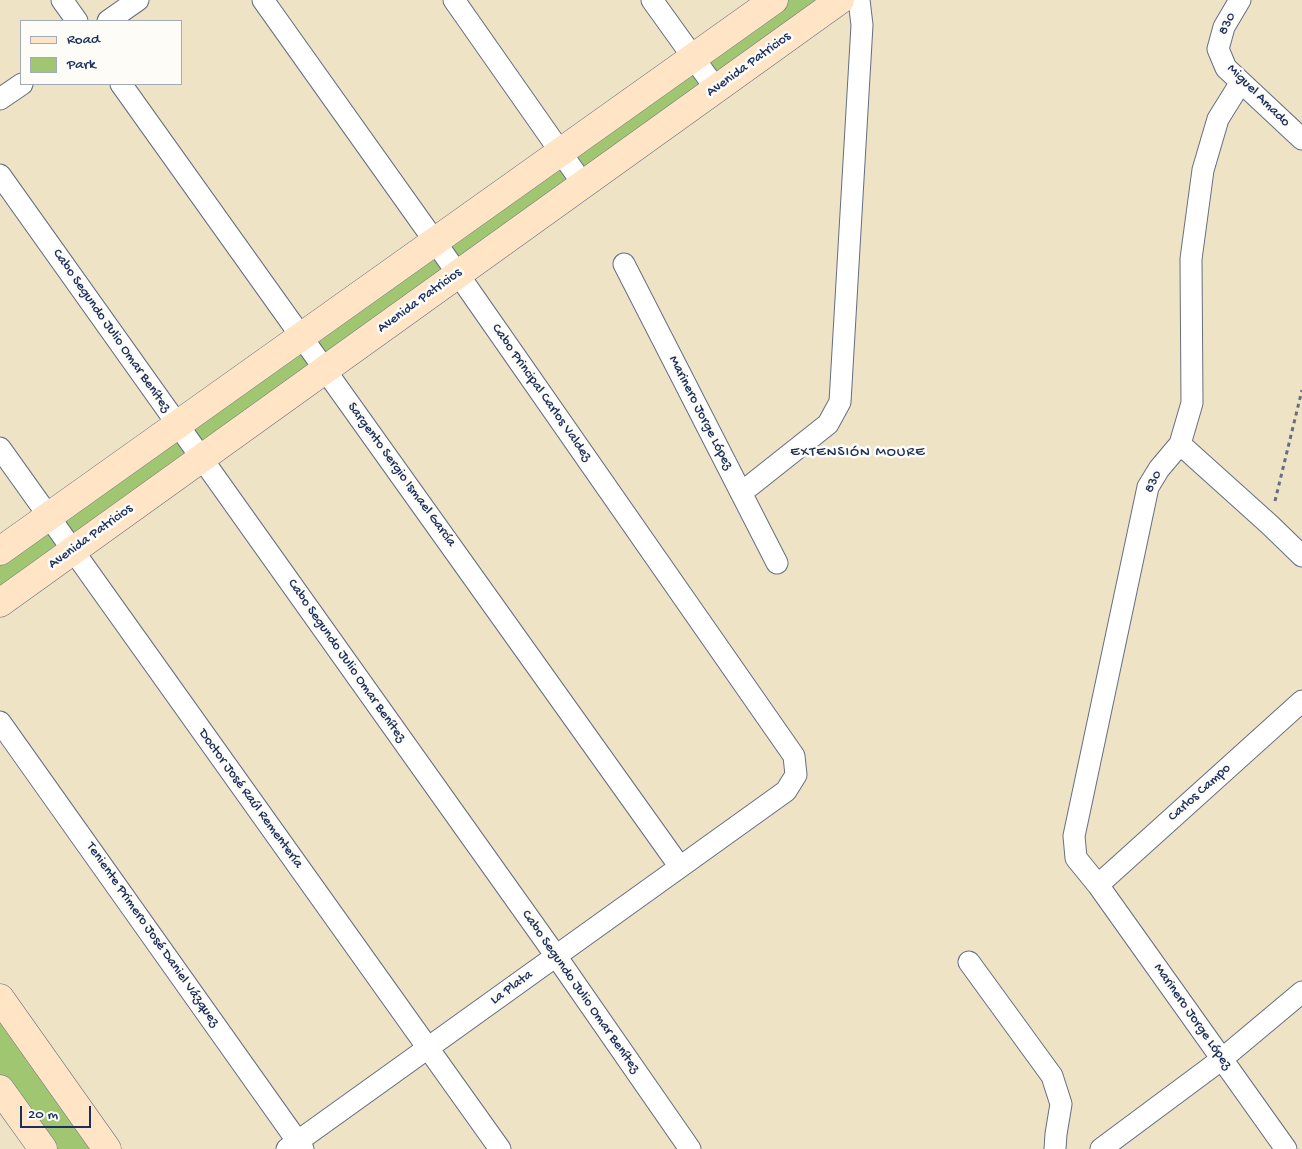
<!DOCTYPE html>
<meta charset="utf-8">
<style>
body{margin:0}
#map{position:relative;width:1302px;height:1149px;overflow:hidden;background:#eee3c5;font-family:"Gochi Hand",sans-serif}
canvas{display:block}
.legend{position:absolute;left:20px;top:20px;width:162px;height:65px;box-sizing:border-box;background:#fdfcf7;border:1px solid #a3aaba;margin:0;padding:6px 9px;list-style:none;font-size:15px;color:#1b2f5e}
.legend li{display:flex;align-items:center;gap:10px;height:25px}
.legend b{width:25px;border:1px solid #a3aaba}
.scale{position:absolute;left:20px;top:1106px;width:71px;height:22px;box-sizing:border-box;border:2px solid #1b2f5e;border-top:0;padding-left:6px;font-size:15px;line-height:18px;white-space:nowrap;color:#1b2f5e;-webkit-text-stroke:4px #fdfcf7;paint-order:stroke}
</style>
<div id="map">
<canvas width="1302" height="1149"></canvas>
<ul class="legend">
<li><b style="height:6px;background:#ffe4c6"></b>Road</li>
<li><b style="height:14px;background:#a1c671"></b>Park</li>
</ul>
<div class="scale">20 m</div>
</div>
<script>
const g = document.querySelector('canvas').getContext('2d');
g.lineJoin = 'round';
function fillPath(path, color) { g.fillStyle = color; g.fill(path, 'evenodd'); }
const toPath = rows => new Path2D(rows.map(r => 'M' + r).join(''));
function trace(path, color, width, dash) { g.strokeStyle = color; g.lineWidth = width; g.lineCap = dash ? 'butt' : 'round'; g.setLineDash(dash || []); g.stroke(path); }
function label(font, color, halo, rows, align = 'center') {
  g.font = font + ' "Gochi Hand",sans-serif'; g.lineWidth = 5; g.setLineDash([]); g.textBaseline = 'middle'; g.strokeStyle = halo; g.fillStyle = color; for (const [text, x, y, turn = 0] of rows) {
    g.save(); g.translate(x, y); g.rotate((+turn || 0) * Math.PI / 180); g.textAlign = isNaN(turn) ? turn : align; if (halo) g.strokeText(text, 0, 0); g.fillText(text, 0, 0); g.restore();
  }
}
const green = toPath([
 [774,0,840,0,0,603,0,551],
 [0,998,107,1149,43,1149,0,1089]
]);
const path = toPath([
 [1275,501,1302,390]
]);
const street = toPath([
 [62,0,77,21],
 [263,0,458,274,794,756,796,775,786,791,287,1149],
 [454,0,583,184],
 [652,0,716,89],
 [1240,0,1224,27,1218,49,1226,68,1302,139],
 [108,21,138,0],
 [1241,82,1218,119,1203,170,1191,259,1192,403,1180,444,1159,469,1148,487,1074,836,1076,858,1098,885,1286,1149],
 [121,84,680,867],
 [0,99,22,84],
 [0,175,556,956,690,1149],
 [624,264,777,563],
 [1180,444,1270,525,1302,556],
 [0,448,500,1149],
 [741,493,828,424,840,402,862,25,859,0],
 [0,722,303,1149],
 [1098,885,1302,701],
 [969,962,1052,1076,1061,1104,1056,1134,1055,1149],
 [1101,1149,1222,1059,1302,992]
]);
const secondary = toPath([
 [0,551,774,0],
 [0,603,840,0],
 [0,998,107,1149],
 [0,1089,43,1149]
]);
const streetNames = [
 ["830",1228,24,-65],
 ["Avenida Patricios",749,65,-36],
 ["Miguel Amado",1258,96,45],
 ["Avenida Patricios",420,301,-36],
 ["Cabo Segundo Julio Omar Benítez",111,331,55],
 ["Cabo Principal Carlos Valdez",541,393,55],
 ["Marinero Jorge López",700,413,63],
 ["Sargento Sergio Ismael García",401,475,54],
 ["830",1154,482,-64],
 ["Avenida Patricios",91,537,-36],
 ["Cabo Segundo Julio Omar Benítez",346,661,55],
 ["Carlos Campo",1200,793,-42],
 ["Doctor José Raúl Rementería",250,799,54],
 ["Teniente Primero José Daniel Vázquez",152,935,55],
 ["La Plata",512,988,-36],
 ["Cabo Segundo Julio Omar Benítez",580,992,55],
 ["Marinero Jorge López",1192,1017,55]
];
const neighbourhoodNames = [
 ["EXTENSIÓN MOURE",858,453]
];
fillPath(green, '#a1c671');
trace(street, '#656e82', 23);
trace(secondary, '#656e82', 29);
trace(path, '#656e82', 3, [4, 4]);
trace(street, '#fff', 21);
trace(secondary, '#ffe4c6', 28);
label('14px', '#1b2f5e', '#fdfcf7', streetNames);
g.letterSpacing = '1px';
label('15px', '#1b2f5e', '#fdfcf7', neighbourhoodNames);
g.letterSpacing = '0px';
</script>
